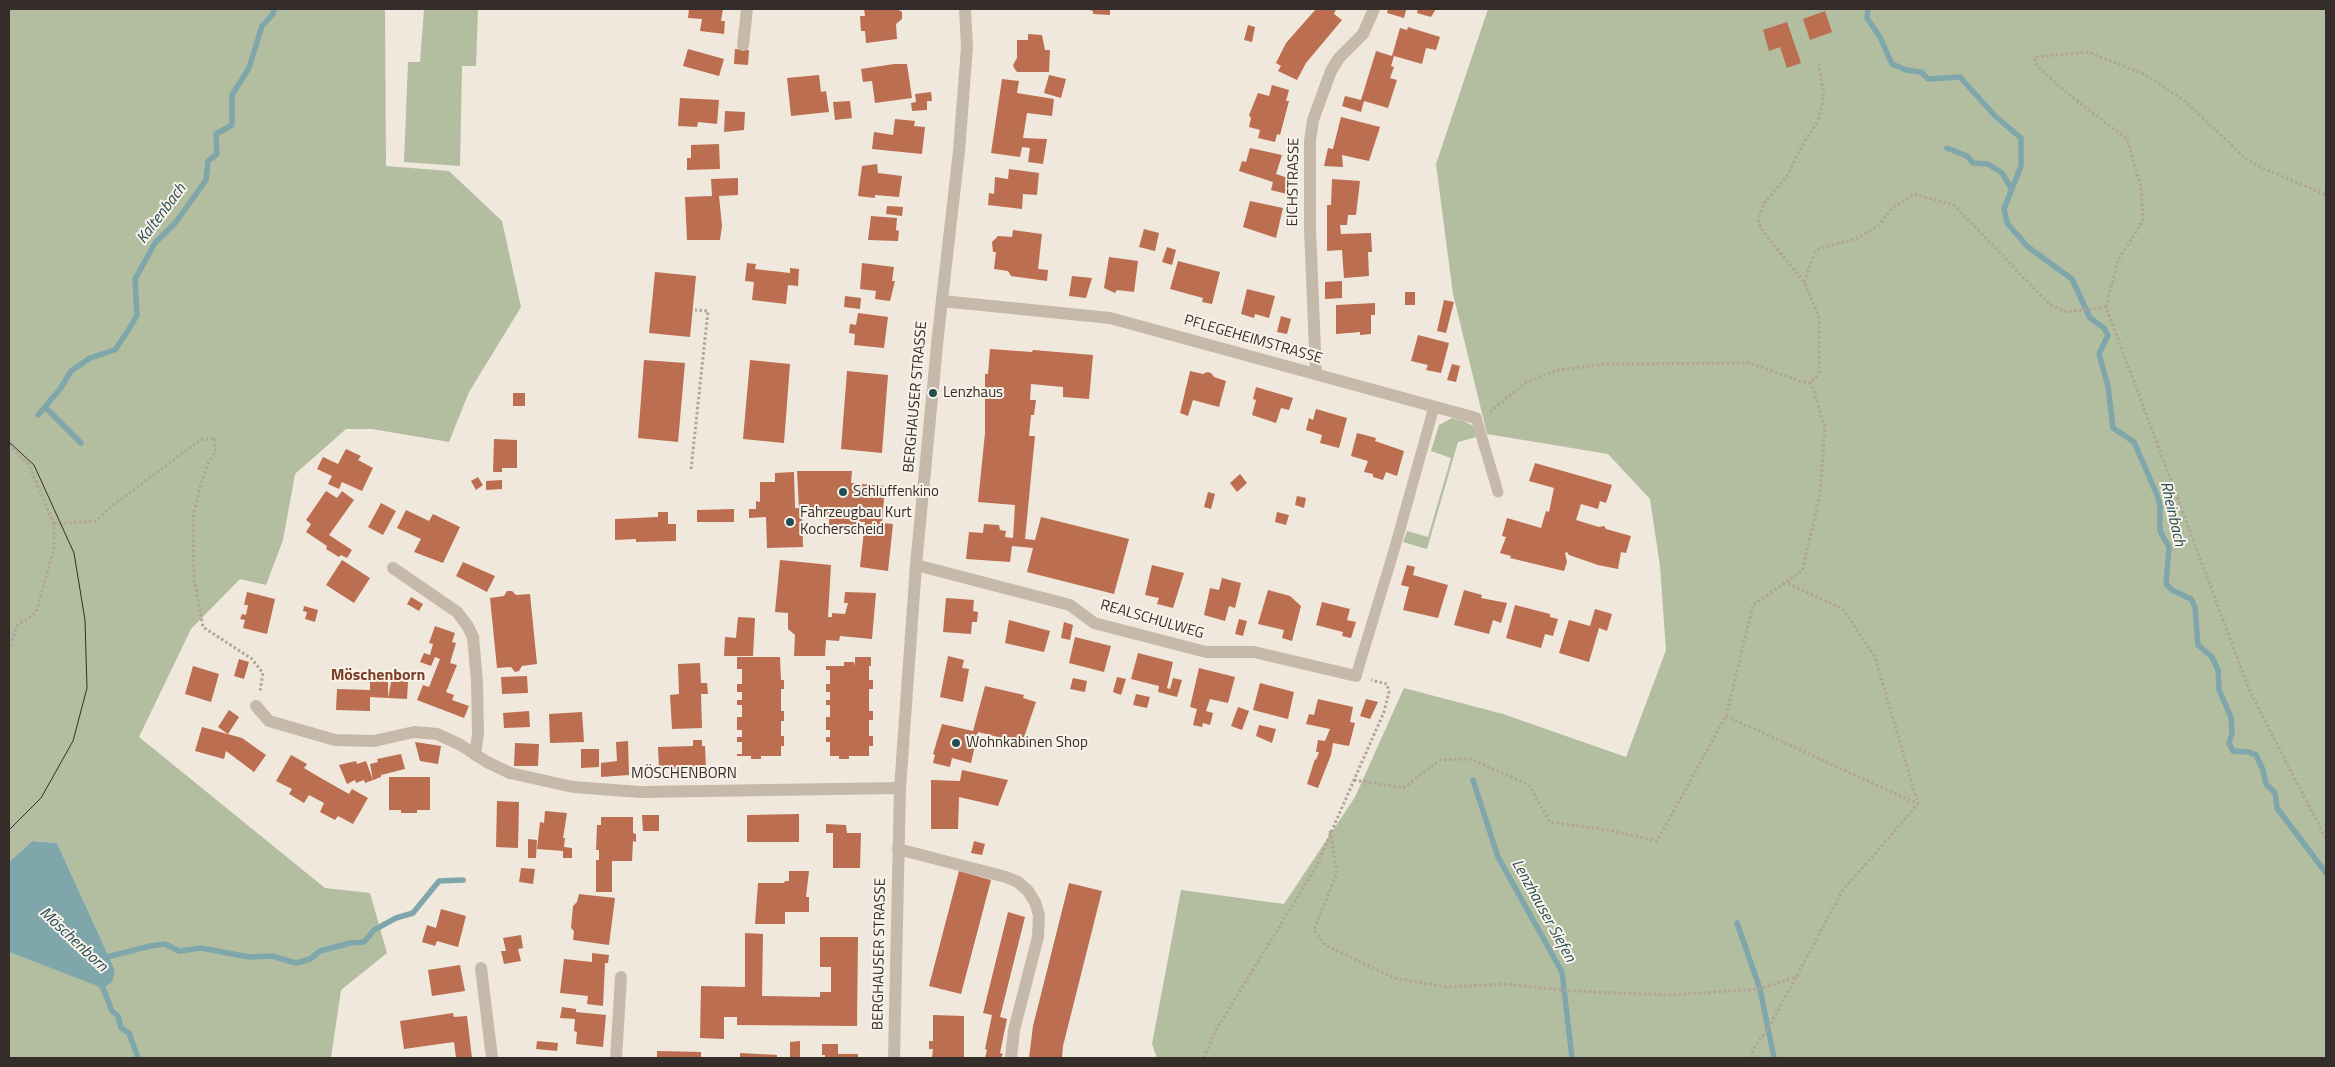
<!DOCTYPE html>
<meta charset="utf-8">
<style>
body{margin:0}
#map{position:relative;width:2335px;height:1067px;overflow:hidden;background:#f0e8dd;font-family:"Titillium Web",sans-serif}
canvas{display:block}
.frame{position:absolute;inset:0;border:10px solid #352d29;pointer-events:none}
</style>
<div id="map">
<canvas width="2335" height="1067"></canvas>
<div class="frame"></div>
</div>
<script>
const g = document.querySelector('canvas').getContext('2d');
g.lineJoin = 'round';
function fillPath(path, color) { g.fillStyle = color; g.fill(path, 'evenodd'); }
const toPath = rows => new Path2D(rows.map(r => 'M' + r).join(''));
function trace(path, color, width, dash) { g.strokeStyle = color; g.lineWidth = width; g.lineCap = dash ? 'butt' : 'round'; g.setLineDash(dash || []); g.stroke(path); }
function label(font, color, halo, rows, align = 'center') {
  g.font = font + ' "Titillium Web",sans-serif'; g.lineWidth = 4; g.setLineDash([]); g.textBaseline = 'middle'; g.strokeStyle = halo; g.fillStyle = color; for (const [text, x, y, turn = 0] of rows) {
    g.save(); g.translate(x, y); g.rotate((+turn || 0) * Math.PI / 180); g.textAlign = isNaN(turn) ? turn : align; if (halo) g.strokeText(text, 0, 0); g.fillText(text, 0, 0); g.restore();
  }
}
const green = toPath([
 [9,9,385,9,386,166,449,171,502,221,521,307,469,392,449,442,372,429,346,429,295,474,283,540,266,585,240,579,191,629,139,737,325,888,370,893,387,953,341,990,331,1058,9,1058,9,952,103,987,115,970,57,843,32,841,9,862],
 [424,9,478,9,476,66,462,66,460,166,404,162,408,62,420,62],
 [1488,9,2326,9,2326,1058,1157,1058,1152,1044,1181,890,1284,904,1355,797,1404,688,1503,714,1626,757,1666,650,1660,566,1650,499,1608,454,1487,434,1458,442,1427,549,1403,542,1407,531,1428,537,1451,458,1431,451,1439,425,1452,418,1464,421,1487,434,1453,294,1436,164]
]);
const water = toPath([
 [32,841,57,843,115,970,112,982,103,988,9,952,9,862]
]);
const stream = toPath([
 [1868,9,1867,18,1880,37,1892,64,1906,70,1921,72,1928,79,1960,77,1995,116,2021,138,2021,166,2004,209,2007,223,2028,247,2072,279,2090,318,2104,328,2108,335,2099,354,2108,386,2113,428,2134,442,2157,495,2160,505,2160,531,2169,547,2166,584,2172,590,2191,599,2195,607,2198,645,2212,657,2218,670,2219,690,2231,717,2232,733,2229,743,2233,751,2249,752,2256,755,2263,770,2266,784,2275,793,2277,808,2326,873],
 [1947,148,1967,156,1973,163,1988,164,2002,173,2011,188],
 [45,407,81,443],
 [38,415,60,389,71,371,90,358,115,350,129,329,137,315,135,279,155,243,176,222,206,180,208,161,217,154,216,134,232,125,232,95,249,68,262,26,273,14,274,9],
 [1473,780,1498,857,1562,972,1572,1058],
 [1737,923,1760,989,1774,1058],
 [103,958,150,946,165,944,179,951,201,948,249,957,272,956,296,963,310,959,320,951,350,943,364,942,374,930,396,918,413,913,439,881,463,880],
 [99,983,103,988,112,1011,118,1016,121,1028,129,1033,138,1058]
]);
const building = toPath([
 [689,9,723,9,721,21,725,21,724,34,700,31,702,19,688,18],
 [864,9,897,9,902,12,902,19,896,24,897,39,866,43,865,31,861,31,860,16,865,16],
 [1086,9,1110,9,1110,15,1093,14,1093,11],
 [1316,9,1336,9,1334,14,1342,20,1306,63,1297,80,1278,71,1281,66,1276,63,1286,43],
 [1388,9,1406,10,1404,18,1387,13],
 [1418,9,1436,9,1431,17,1417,13],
 [1825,11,1832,32,1810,40,1803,19],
 [1787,22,1801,63,1787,68,1780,47,1769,51,1763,30],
 [1248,25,1255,27,1252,42,1244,40],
 [1408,27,1440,37,1436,50,1426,48,1422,64,1394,56,1391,66,1394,67,1390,78,1397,80,1388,108,1364,101,1361,112,1342,106,1345,96,1361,100,1376,51,1392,56,1400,28,1407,30],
 [1028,34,1042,35,1045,50,1050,50,1049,72,1017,72,1014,68,1013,65,1017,58,1017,40,1028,40],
 [688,49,724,59,719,76,683,66],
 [735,49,749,50,748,65,734,64],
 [894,64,907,64,912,98,875,103,872,81,863,82,861,69],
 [819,75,821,92,826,91,829,112,791,116,787,78],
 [1049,75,1066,79,1061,98,1044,93],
 [1002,79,1019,81,1017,93,1054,99,1052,116,1027,113,1023,138,1047,139,1043,164,1028,162,1030,148,1022,147,1020,157,991,153],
 [1272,85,1289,90,1286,101,1289,101,1280,135,1277,134,1275,142,1258,138,1260,130,1249,127,1251,118,1249,115,1258,93,1269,96],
 [931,92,932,101,927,101,927,110,912,111,911,103,916,102,915,94],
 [680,98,719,100,717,124,698,122,697,127,678,126],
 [850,101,852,118,835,120,833,102],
 [725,111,745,112,744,130,724,132],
 [1341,117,1380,127,1369,161,1342,155,1343,167,1324,166,1328,148,1333,149],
 [895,119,915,121,914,126,925,127,922,154,872,149,874,132,893,135],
 [719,144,720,169,687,170,687,158,691,158,691,145],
 [1250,148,1282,155,1276,174,1291,179,1287,194,1271,190,1273,182,1239,171,1242,161,1246,162],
 [877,164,878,173,902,176,899,197,875,195,875,198,858,196,862,166],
 [1009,169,1039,173,1037,195,1023,194,1022,209,988,205,989,193,994,194,995,177,1008,179],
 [738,178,738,195,719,196,722,226,720,240,687,240,685,197,712,196,711,179],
 [1332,179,1360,181,1356,215,1348,215,1347,225,1340,225,1341,234,1371,233,1372,252,1368,252,1369,276,1344,278,1342,250,1327,251,1327,205,1331,205],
 [1250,201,1283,208,1276,238,1243,227],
 [887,206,903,207,902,216,886,214],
 [871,216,897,218,896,230,899,231,898,241,868,240],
 [1144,229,1159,233,1155,251,1139,247],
 [1013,230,1042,234,1038,269,1048,270,1047,281,1011,276,1008,271,994,269,996,252,993,252,992,242,998,236,1012,237],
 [1167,247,1176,250,1172,265,1162,262],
 [1109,257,1138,261,1134,292,1117,290,1115,293,1104,288],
 [1178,261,1220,272,1212,304,1202,302,1203,298,1170,289],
 [747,263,756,264,755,269,790,273,790,268,799,269,798,286,788,285,786,304,752,300,754,282,745,281],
 [862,263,894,267,892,281,895,281,890,301,875,299,876,291,860,289],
 [655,272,696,276,690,337,649,333],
 [1072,276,1092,278,1086,298,1069,296],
 [1342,281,1342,298,1325,299,1325,282],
 [1247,289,1275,296,1269,318,1255,314,1254,318,1241,314],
 [1405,292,1415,292,1415,305,1405,305],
 [845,296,861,298,860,309,844,307],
 [1444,300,1454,302,1446,333,1437,331],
 [1375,303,1375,315,1371,315,1371,334,1360,335,1360,332,1336,334,1336,305],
 [858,313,888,317,884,348,854,345,855,334,849,333,850,324,856,325],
 [1281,316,1291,319,1287,334,1277,332],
 [1418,335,1449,343,1441,373,1426,370,1428,365,1411,361],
 [990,349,1032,352,1033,350,1093,355,1089,399,1063,397,1063,387,1031,384,1030,400,1036,400,1034,415,1031,415,1029,436,1035,436,1025,539,1035,540,1041,517,1129,539,1114,594,1027,572,1033,548,1012,546,1010,562,966,559,969,532,983,533,984,524,999,525,1000,530,1006,531,1005,537,1013,538,1015,505,978,502,985,433,985,374,988,374],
 [644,360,685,363,678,442,638,438],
 [750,360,790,364,784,443,743,439],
 [1452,364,1460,366,1456,382,1447,380],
 [847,371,888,375,882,453,841,449],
 [1190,371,1203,374,1207,372,1211,373,1214,377,1226,381,1219,407,1193,400,1188,416,1180,413],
 [1256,387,1293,398,1289,410,1281,408,1276,423,1252,415,1256,400,1253,399],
 [513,393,525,393,525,406,513,406],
 [1316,409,1347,418,1339,448,1320,443,1322,435,1306,430,1309,418,1313,420],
 [1357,433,1376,438,1375,441,1404,451,1397,476,1386,472,1383,480,1373,477,1373,474,1364,472,1368,461,1351,456],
 [494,439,517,440,517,468,502,468,502,472,493,472],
 [346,449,361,456,358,460,373,468,362,491,342,482,339,489,328,484,332,476,317,469,323,457,338,464],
 [1535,463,1612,485,1606,503,1600,501,1598,509,1581,504,1576,520,1599,527,1604,526,1606,529,1631,536,1626,553,1621,552,1618,569,1598,565,1569,555,1567,552,1565,553,1567,562,1564,571,1510,558,1511,556,1500,553,1506,537,1502,536,1507,518,1541,528,1546,511,1549,512,1554,488,1529,481],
 [797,471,852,471,851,483,885,486,882,523,893,524,888,571,860,567,865,522,861,522,860,532,845,531,846,526,829,525,829,519,809,517,808,508,802,508,803,547,767,548,766,517,749,518,749,509,756,509,756,501,760,502,760,482,775,482,775,473,794,472,795,508,799,508],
 [1240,474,1247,483,1237,492,1230,483],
 [478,477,483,485,476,490,471,481],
 [502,480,502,489,486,490,486,481],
 [326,491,337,498,342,491,354,500,329,535,352,550,347,558,341,555,339,557,326,549,327,546,306,532,311,524,306,520],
 [1208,492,1215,494,1211,509,1204,507],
 [1297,496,1306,498,1304,508,1295,505],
 [381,503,396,511,383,535,368,527],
 [734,509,734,522,697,522,697,510],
 [406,510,429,521,433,514,460,527,443,563,414,552,421,539,397,528],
 [658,512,668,512,668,524,676,524,676,541,636,542,636,539,615,540,615,519,658,517],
 [1277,512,1289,515,1286,525,1275,522],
 [342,560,370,578,354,603,326,585],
 [780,560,831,565,828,617,832,617,832,613,845,614,848,603,844,603,845,592,876,593,872,639,840,636,839,641,826,640,825,656,794,656,795,635,788,629,788,613,775,612],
 [463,562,495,576,487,592,456,576],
 [1152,565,1184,573,1173,608,1157,604,1159,598,1145,595],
 [1407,565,1415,567,1413,575,1448,585,1438,618,1403,610,1409,587,1401,585],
 [1222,578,1241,583,1235,608,1229,606,1225,621,1204,615,1210,588,1219,590],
 [1268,590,1290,596,1301,606,1292,641,1282,638,1284,630,1258,624],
 [1464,590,1482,595,1481,598,1507,603,1501,623,1493,620,1489,634,1454,625],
 [507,591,512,591,516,595,530,594,537,664,522,666,519,671,515,672,511,667,497,668,490,598,504,596],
 [247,592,275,599,267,634,243,628,245,620,240,619,242,614,246,615,248,605,244,605],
 [411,597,423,604,419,611,407,604],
 [946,598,974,600,973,611,978,612,977,622,972,622,971,634,943,632],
 [1322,602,1350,609,1347,620,1356,622,1351,638,1342,636,1343,632,1316,625],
 [1515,605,1550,614,1550,617,1558,619,1553,636,1545,634,1541,648,1506,638],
 [304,606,318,610,315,622,305,619,307,612,303,611],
 [1595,609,1612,614,1607,631,1599,628,1589,662,1559,653,1569,620,1590,626],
 [738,617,755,618,753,656,724,656,725,637,736,638],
 [1239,619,1247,621,1243,636,1235,634],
 [1009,620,1050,631,1044,652,1005,643],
 [1064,622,1073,625,1070,640,1061,638],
 [435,626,455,633,452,642,456,643,450,663,457,665,446,692,454,695,452,700,469,706,464,718,417,700,423,685,429,687,440,659,435,657,431,666,420,662,424,653,430,655,433,644,429,643],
 [1075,637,1111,646,1104,672,1069,663],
 [1138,653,1173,662,1167,688,1170,689,1173,678,1182,680,1177,697,1158,692,1159,686,1131,679],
 [948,656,964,660,962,668,969,669,963,702,940,697],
 [737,657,780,657,781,680,784,680,784,689,781,689,781,711,784,711,784,721,781,721,781,736,784,736,784,746,781,746,781,756,761,756,761,759,751,759,751,756,737,756,737,754,742,754,742,742,737,742,737,737,742,737,742,730,737,730,737,717,742,717,742,705,737,705,737,700,742,700,742,692,737,692,737,684,742,684,742,669,737,669],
 [855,657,871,657,871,666,869,666,869,680,873,680,873,689,869,689,869,711,873,711,873,720,869,720,869,736,873,736,873,746,869,746,869,756,849,756,849,759,839,759,839,756,830,756,830,742,826,742,826,737,830,737,830,730,826,730,826,717,830,717,830,705,826,705,826,700,830,700,830,692,826,692,826,684,830,684,830,670,826,670,826,666,844,666,844,662,854,662,855,666],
 [239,659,249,662,244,679,234,676],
 [700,663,701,683,707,683,708,694,701,694,702,728,672,729,670,695,679,694,678,664],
 [193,666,219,674,211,702,185,694],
 [1199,668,1235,677,1228,703,1210,699,1206,711,1213,713,1210,725,1203,723,1202,727,1193,725,1197,709,1190,707],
 [393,672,401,673,400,681,408,682,407,699,388,698],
 [527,676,528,693,502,694,501,677],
 [1117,677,1126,679,1121,695,1113,692],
 [370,678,388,682,388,698,370,697,370,711,336,710,337,689,370,690],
 [1073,678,1087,681,1085,692,1070,689],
 [1260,683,1294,692,1288,719,1253,710],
 [985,686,1024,695,1023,698,1036,702,1022,743,978,732,971,763,952,758,950,767,933,763,935,755,933,754,942,724,973,731],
 [1136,694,1150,697,1147,708,1133,705],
 [1318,699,1353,707,1350,722,1355,723,1349,746,1333,743,1331,755,1318,788,1307,784,1315,759,1316,760,1319,752,1316,752,1318,740,1325,741,1330,729,1306,724,1309,714,1314,715],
 [1366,699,1378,702,1370,719,1360,716],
 [1238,707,1249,711,1242,730,1231,726],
 [229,710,239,717,228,734,218,727],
 [529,711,530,727,504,728,503,713],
 [582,712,584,742,550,743,549,714],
 [1259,725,1276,729,1272,743,1256,736],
 [202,727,242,738,266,755,254,772,226,751,224,759,195,751],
 [693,740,702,740,702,746,705,746,706,768,659,769,658,747,693,746],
 [628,741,629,775,601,777,601,763,617,761,616,742],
 [415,742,441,746,438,764,420,761],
 [515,743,539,744,538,766,514,766],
 [581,749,599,749,599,767,581,768],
 [401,754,405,769,381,775,381,777,373,780,370,764,378,762,377,759],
 [291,755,307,764,304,768,319,777,349,794,352,789,368,798,353,824,338,816,335,820,320,812,324,803,309,795,304,803,289,794,292,789,276,781],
 [356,761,357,764,366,761,373,780,365,783,364,780,356,783,355,780,347,784,339,765],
 [962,770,1008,780,998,806,959,797,958,829,931,829,931,780,960,781],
 [389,777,430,777,430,810,417,810,417,813,401,813,401,810,389,810],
 [497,801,519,802,518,848,496,847],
 [545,811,567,813,563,838,565,838,564,847,572,848,572,858,563,858,563,851,537,849,540,822,544,823],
 [799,814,799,842,747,842,747,815],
 [642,815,659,815,659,831,643,831],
 [601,817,633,817,633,833,636,834,636,842,633,841,632,861,612,861,612,892,596,892,596,860,599,860,599,850,596,850,597,825,601,825],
 [826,824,846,825,847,833,861,833,860,868,833,868,833,833,826,833],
 [528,839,537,840,536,858,528,858],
 [974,841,985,844,982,855,971,853],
 [521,868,535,869,533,884,519,882],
 [789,871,809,871,806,897,809,897,809,912,785,912,785,924,755,924,758,883,784,883,785,881,789,881],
 [959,871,991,880,961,994,929,986],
 [1069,883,1102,891,1063,1046,1062,1058,1029,1058,1033,1026],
 [579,894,615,898,609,945,573,940,574,931,571,928,573,906,577,902],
 [441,909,466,916,458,947,437,941,435,946,422,942,427,925,436,928],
 [1008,912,1025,917,1000,1017,1007,1019,1000,1053,1003,1054,1001,1058,985,1058,987,1050,985,1049,992,1015,983,1013],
 [745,933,763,934,762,996,820,997,820,992,831,992,831,967,820,967,820,937,858,937,857,1026,737,1025,737,1017,724,1017,724,1039,700,1038,701,986,745,987],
 [521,935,523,948,518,949,521,961,504,964,501,951,506,951,503,938],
 [592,953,609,955,608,963,605,963,603,1006,587,1004,588,996,560,993,564,959,592,962],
 [460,965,465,991,432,996,428,970],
 [562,1007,576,1009,576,1012,606,1015,603,1047,576,1044,577,1032,574,1031,575,1019,560,1018],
 [453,1013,454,1017,467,1016,472,1058,456,1058,454,1042,404,1049,400,1021],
 [933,1015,964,1016,964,1058,932,1058,933,1049,929,1049,929,1041,933,1041],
 [537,1041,558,1043,557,1051,536,1049],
 [800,1041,800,1058,790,1058,790,1042],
 [822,1044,838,1044,838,1054,858,1054,858,1058,825,1058,825,1055,822,1055],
 [657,1051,701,1052,701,1058,657,1058],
 [740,1053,777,1055,777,1058,740,1058]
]);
const path = toPath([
 [1804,282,1814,255,1819,249,1858,238,1879,225,1892,208,1914,194,1954,205,2050,305,2067,312,2106,307,2250,692,2326,839],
 [2106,307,2118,260,2143,221,2141,187,2127,139,2067,93,2037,66,2035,57,2088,52,2144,74,2185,101,2246,159,2258,166,2326,195],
 [1490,412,1525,383,1558,370,1607,364,1750,363,1800,381,1811,383,1819,373,1819,317,1804,282,1762,230,1758,220,1764,203,1787,176,1803,144,1818,121,1824,96,1819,64],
 [9,445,29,465,54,524,54,548,36,613,18,625,9,647],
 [691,469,708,311,695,310],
 [54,524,96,521,112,506,200,440,215,438,215,453,207,465,201,484,193,517,194,579,203,627,252,659,263,673,260,691],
 [1726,716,1918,804],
 [1354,780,1403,788,1440,760,1471,759,1529,785,1550,822,1607,830,1657,841,1726,716,1753,605,1802,571,1820,496,1825,427,1811,383],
 [1330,831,1337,873,1314,930,1325,945,1394,978,1447,987,1506,984,1571,991,1669,995,1760,989,1798,976],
 [1204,1058,1216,1030,1316,867,1354,780,1384,712,1389,692,1387,684,1371,680],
 [1752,1058,1753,1049,1768,1029,1843,890,1918,804,1875,657,1843,609,1786,583]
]);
const service = toPath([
 [1476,418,1498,492],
 [1356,676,1395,547,1434,407]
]);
const minor = toPath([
 [743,45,747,9],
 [942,301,1110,318,1476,418],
 [1316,374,1310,229,1310,141,1313,120,1331,71,1339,58,1363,34,1374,9],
 [916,565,1070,605,1094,623,1206,652,1254,652,1356,676],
 [393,568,457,612,467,625,473,637,477,682,478,734,475,755],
 [256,706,269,721,335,740,374,741,414,732,437,734,459,744,487,762,510,773,573,787,640,792,900,788],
 [898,849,1006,877,1018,882,1028,891,1035,902,1039,915,1038,937,1014,1030,1011,1058],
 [481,968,492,1058],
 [616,1058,621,977]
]);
const tertiary = toPath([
 [894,1058,900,788,916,565,938,335,959,151,967,47,965,9]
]);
const tram = toPath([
 [9,442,34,465,74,553,85,620,87,688,73,741,41,798,9,830]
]);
const markers = [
 [933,393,5,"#224e53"],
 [843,492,5,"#224e53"],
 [790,522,5,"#224e53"],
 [956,743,5,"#224e53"]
];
const streetNames = [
 ["EICHSTRASSE",1294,182,-89],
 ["PFLEGEHEIMSTRASSE",1253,340,16],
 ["BERGHAUSER STRASSE",916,397,-85],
 ["REALSCHULWEG",1152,620,16],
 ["MÖSCHENBORN",684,774],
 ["BERGHAUSER STRASSE",880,954,-89]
];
const poiNames = [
 ["Lenzhaus",943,393],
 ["Schluffenkino",853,492],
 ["Fahrzeugbau Kurt",800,513],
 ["Kocherscheid",800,530],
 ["Wohnkabinen Shop",966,743]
];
const waterNames = [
 ["Kaltenbach",162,214,-53],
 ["Rheinbach",2172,514,77],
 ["Lenzhauser Siefen",1543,911,61],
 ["Möschenborn",73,940,43]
];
const neighbourhoodNames = [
 ["Möschenborn",378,676]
];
fillPath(green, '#b2be9f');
fillPath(water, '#7fa7ab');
trace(stream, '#7fa7ab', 5.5);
fillPath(building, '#bb6e50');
trace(path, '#b3a395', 3, [2.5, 2.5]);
trace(service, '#c7b9aa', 11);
trace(minor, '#c7b9aa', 12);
trace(tertiary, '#c7b9aa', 12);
trace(tram, '#352d29', 1);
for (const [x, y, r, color] of markers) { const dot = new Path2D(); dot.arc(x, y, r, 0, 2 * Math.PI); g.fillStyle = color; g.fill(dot); trace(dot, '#f8f2e9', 2); }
label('15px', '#352d29', '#f8f2e9', streetNames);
label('15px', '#352d29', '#f8f2e9', poiNames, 'left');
label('italic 16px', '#224e53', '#f8f2e9', waterNames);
label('bold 16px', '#7d4029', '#f8f2e9', neighbourhoodNames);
</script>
